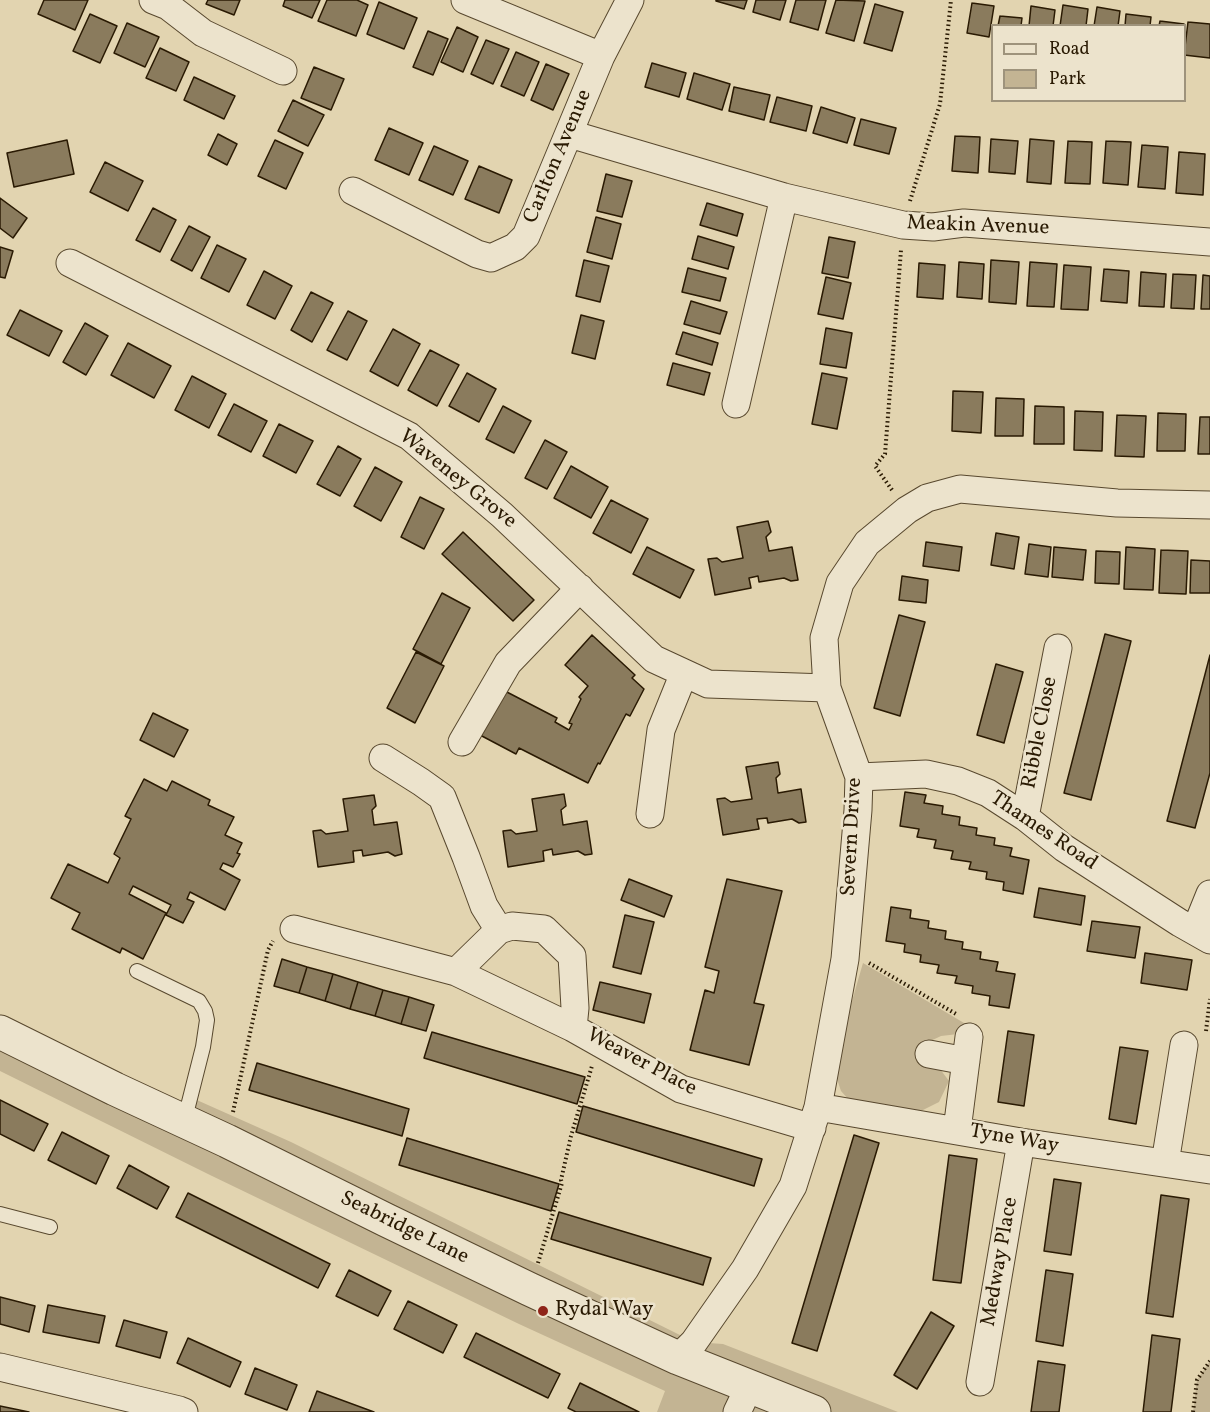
<!DOCTYPE html>
<style>
body{margin:0}
#map{position:relative;width:1210px;height:1412px;overflow:hidden;background:#e2d4b0;font-family:Vollkorn,serif}
canvas{display:block}
.legend{position:absolute;left:991px;top:24px;width:195px;height:78px;box-sizing:border-box;background:#ece3cc;border:2px solid #9e937c;margin:0;padding:8px 10px;list-style:none;font-size:18px;color:#2a1a03}
.legend li{display:flex;align-items:center;gap:12px;height:30px}
.legend b{width:30px;border:2px solid #9e937c}
</style>
<div id="map">
<canvas width="1210" height="1412"></canvas>
<ul class="legend">
<li><b style="height:8px;background:#ece3cc"></b>Road</li>
<li><b style="height:16px;background:#c3b493"></b>Park</li>
</ul>
</div>
<script>
const g = document.querySelector('canvas').getContext('2d');
g.lineJoin = 'round';
function fillPath(path, color) { g.fillStyle = color; g.fill(path, 'evenodd'); }
const toPath = rows => new Path2D(rows.map(r => 'M' + r).join(''));
function trace(path, color, width, dash) { g.strokeStyle = color; g.lineWidth = width; g.lineCap = dash ? 'butt' : 'round'; g.setLineDash(dash || []); g.stroke(path); }
function label(font, color, halo, rows, align = 'center') {
  g.font = font + ' Vollkorn,serif'; g.lineWidth = 5; g.setLineDash([]); g.textBaseline = 'middle'; g.strokeStyle = halo; g.fillStyle = color; for (const [text, x, y, turn = 0] of rows) {
    g.save(); g.translate(x, y); g.rotate((+turn || 0) * Math.PI / 180); g.textAlign = isNaN(turn) ? turn : align; if (halo) g.strokeText(text, 0, 0); g.fillText(text, 0, 0); g.restore();
  }
}
const green = toPath([
 [863,963,964,1023,958,1034,941,1036,922,1045,949,1081,939,1102,915,1114,849,1100,841,1091,836,1076,841,1039],
 [0,1032,184,1122,190,1097,291,1142,694,1342,723,1344,898,1412,657,1412,665,1391,519,1324,210,1175,0,1071],
 [1210,1361,1210,1412,1193,1412,1197,1380]
]);
const building = toPath([
 [44,0,88,0,75,30,38,14,44,0],
 [208,0,240,0,234,15,206,4,208,0],
 [285,0,320,0,312,18,283,6,285,0],
 [327,0,357,0,368,5,356,36,318,21,327,0],
 [716,0,747,0,744,9,716,1,716,0],
 [756,0,786,0,780,20,753,12,756,0],
 [796,0,826,0,818,30,790,22,796,0],
 [836,0,865,1,854,41,826,33,836,0],
 [379,2,417,18,404,49,367,34,379,2],
 [972,3,994,6,989,37,967,33,972,3],
 [875,4,903,12,892,51,864,43,875,4],
 [1063,5,1088,9,1086,26,1060,26,1063,5],
 [1031,6,1055,10,1053,26,1029,26,1031,6],
 [1097,7,1120,11,1118,26,1094,26,1097,7],
 [90,14,117,26,100,63,73,51,90,14],
 [1126,14,1151,17,1150,26,1125,26,1126,14],
 [1000,16,1022,18,1021,26,998,26,1000,16],
 [1160,21,1184,24,1183,26,1159,26,1160,21],
 [1188,22,1210,24,1210,58,1184,55,1188,22],
 [127,23,159,37,145,67,114,53,127,23],
 [457,27,478,37,463,72,441,62,457,27],
 [428,31,448,39,433,75,413,67,428,31],
 [486,40,509,49,493,84,471,74,486,40],
 [160,48,189,62,176,91,146,78,160,48],
 [516,52,539,62,524,96,501,86,516,52],
 [652,63,686,73,679,97,645,87,652,63],
 [546,64,569,74,553,110,531,100,546,64],
 [314,67,344,79,331,110,301,98,314,67],
 [694,73,730,84,722,110,687,99,694,73],
 [194,77,235,96,224,119,184,100,194,77],
 [734,87,770,95,764,120,729,111,734,87],
 [777,97,812,106,806,131,770,122,777,97],
 [293,100,324,115,308,146,278,131,293,100],
 [821,107,855,118,847,143,813,133,821,107],
 [861,119,896,128,889,154,854,145,861,119],
 [389,128,423,143,409,175,375,160,389,128],
 [218,134,237,144,227,165,208,155,218,134],
 [955,136,980,137,978,173,952,171,955,136],
 [991,139,1018,141,1015,174,989,172,991,139],
 [1030,139,1054,141,1051,184,1027,182,1030,139],
 [67,140,74,174,14,187,7,153,67,140],
 [275,140,303,153,286,189,258,176,275,140],
 [1068,141,1092,142,1090,184,1065,183,1068,141],
 [1106,141,1131,142,1128,185,1103,183,1106,141],
 [1142,145,1168,147,1165,189,1138,187,1142,145],
 [434,146,468,161,453,195,419,180,434,146],
 [1179,152,1205,154,1203,195,1176,193,1179,152],
 [105,162,143,181,128,211,90,192,105,162],
 [479,166,512,180,499,213,465,199,479,166],
 [606,174,632,181,622,217,597,211,606,174],
 [0,198,27,218,13,238,0,228,0,198],
 [707,203,743,214,737,236,700,225,707,203],
 [153,208,176,220,160,252,136,240,153,208],
 [596,217,621,224,612,259,587,252,596,217],
 [189,226,210,237,192,271,171,260,189,226],
 [698,236,734,247,728,269,692,259,698,236],
 [829,237,855,242,848,278,822,273,829,237],
 [217,245,246,259,229,292,201,278,217,245],
 [0,247,13,251,5,278,0,277,0,247],
 [584,260,609,266,600,302,576,296,584,260],
 [991,260,1019,262,1016,304,989,302,991,260],
 [959,262,984,264,982,299,957,297,959,262],
 [1030,262,1057,264,1054,307,1027,306,1030,262],
 [919,263,945,265,943,299,917,297,919,263],
 [1064,265,1091,267,1088,310,1061,309,1064,265],
 [688,268,726,278,720,301,682,292,688,268],
 [1104,269,1129,271,1127,303,1101,301,1104,269],
 [264,271,292,286,275,319,247,305,264,271],
 [1141,272,1166,274,1164,307,1139,306,1141,272],
 [1173,274,1196,275,1194,309,1171,308,1173,274],
 [1203,275,1210,276,1210,309,1201,309,1203,275],
 [826,277,851,283,843,319,818,314,826,277],
 [311,292,333,303,312,342,291,330,311,292],
 [691,301,727,312,720,334,684,324,691,301],
 [20,310,62,331,49,356,7,335,20,310],
 [348,311,367,321,347,360,327,350,348,311],
 [581,315,604,321,595,359,572,353,581,315],
 [85,323,108,336,86,375,63,362,85,323],
 [826,328,852,333,846,368,820,364,826,328],
 [393,329,420,344,398,386,370,371,393,329],
 [683,332,718,343,712,365,676,354,683,332],
 [128,343,171,366,154,398,111,375,128,343],
 [430,350,459,365,437,406,408,390,430,350],
 [673,363,710,373,704,395,667,385,673,363],
 [467,373,496,389,479,422,449,406,467,373],
 [822,373,847,378,837,429,812,424,822,373],
 [192,376,226,394,209,428,175,410,192,376],
 [953,391,983,392,981,433,952,431,953,391],
 [996,398,1024,399,1023,436,995,436,996,398],
 [234,404,267,421,251,452,218,435,234,404],
 [503,406,531,421,514,453,486,439,503,406],
 [1035,406,1064,407,1064,444,1034,444,1035,406],
 [1075,411,1103,412,1102,451,1074,450,1075,411],
 [1158,413,1186,414,1185,451,1157,451,1158,413],
 [1117,415,1146,416,1144,457,1115,456,1117,415],
 [1200,417,1210,417,1210,454,1198,454,1200,417],
 [279,424,313,441,296,473,263,456,279,424],
 [545,440,567,452,547,489,525,478,545,440],
 [338,446,361,459,340,496,317,484,338,446],
 [571,466,608,487,591,518,554,498,571,466],
 [375,467,402,482,381,521,354,506,375,467],
 [420,497,444,509,424,549,401,537,420,497],
 [611,500,648,519,631,553,593,533,611,500],
 [768,521,771,532,766,537,769,551,792,547,798,580,791,581,784,578,759,582,758,576,749,578,751,588,715,595,708,559,717,558,722,562,743,558,737,527,768,521],
 [463,532,534,600,513,621,442,554,463,532],
 [996,533,1019,537,1014,569,991,565,996,533],
 [926,542,962,547,959,571,923,566,926,542],
 [1029,544,1051,547,1048,577,1025,574,1029,544],
 [647,547,694,570,680,598,633,574,647,547],
 [1054,547,1086,550,1083,580,1052,577,1054,547],
 [1126,547,1155,549,1153,590,1124,589,1126,547],
 [1161,550,1188,551,1186,594,1159,593,1161,550],
 [1096,551,1120,552,1119,584,1095,583,1096,551],
 [1191,560,1210,561,1210,593,1190,593,1191,560],
 [902,576,928,580,926,603,899,600,902,576],
 [442,593,470,608,441,664,413,649,442,593],
 [899,615,925,622,900,716,874,708,899,615],
 [1105,634,1131,641,1091,800,1064,793,1105,634],
 [592,635,635,675,632,678,644,689,630,716,626,714,600,764,598,763,588,783,519,748,516,754,480,735,503,690,557,718,555,722,569,730,572,724,569,723,581,699,579,697,588,686,565,665,592,635],
 [416,652,444,666,415,723,387,708,416,652],
 [1210,655,1210,773,1195,828,1167,821,1210,655],
 [996,664,1023,672,1004,743,977,735,996,664],
 [153,713,188,730,174,757,140,740,153,713],
 [778,762,780,774,776,778,778,793,801,789,806,822,799,823,792,819,768,823,767,818,757,819,759,829,723,835,717,799,725,798,731,802,752,799,746,767,778,762],
 [144,779,167,791,172,781,210,800,208,805,234,817,225,835,242,843,237,853,240,854,233,867,223,863,220,869,240,880,225,910,190,892,187,899,194,902,183,923,166,915,171,905,133,886,129,894,166,913,143,959,122,948,120,953,72,929,80,913,51,898,68,864,108,883,120,858,114,854,131,819,125,816,144,779],
 [905,792,926,795,924,803,943,806,942,814,960,817,959,825,977,828,976,835,995,838,994,845,1012,848,1010,856,1029,860,1023,894,1003,890,1004,882,986,879,987,872,969,869,971,862,951,859,953,851,934,848,936,840,917,837,919,829,900,826,905,792],
 [564,794,566,806,561,810,563,825,587,821,592,854,585,855,578,851,553,855,552,849,543,851,544,861,508,867,503,831,511,830,516,834,537,831,532,799,564,794],
 [374,795,376,806,372,810,374,825,397,822,402,854,395,856,388,852,363,856,362,850,353,851,354,862,318,867,313,831,321,830,326,834,348,831,343,799,374,795],
 [629,879,672,896,664,917,621,900,629,879],
 [727,879,782,891,754,1003,764,1005,749,1065,690,1050,705,990,714,993,719,971,705,967,727,879],
 [1039,888,1085,896,1081,925,1034,917,1039,888],
 [891,907,911,910,910,918,929,921,928,928,946,931,945,939,963,942,962,949,981,952,980,959,998,962,996,971,1015,974,1009,1008,989,1005,990,996,972,993,973,986,955,983,957,976,937,973,939,965,920,962,921,955,904,952,905,944,886,941,891,907],
 [625,915,654,922,641,974,613,967,625,915],
 [1092,921,1140,927,1135,958,1087,951,1092,921],
 [1145,953,1192,960,1187,990,1141,983,1145,953],
 [282,959,307,967,299,993,274,986,282,959],
 [307,967,333,974,325,1001,299,993,307,967],
 [333,974,358,982,350,1009,325,1001,333,974],
 [358,982,383,990,375,1016,350,1009,358,982],
 [600,982,651,994,644,1023,593,1010,600,982],
 [383,990,409,997,401,1024,375,1016,383,990],
 [409,997,434,1005,426,1031,401,1024,409,997],
 [1008,1031,1034,1035,1024,1106,998,1102,1008,1031],
 [432,1032,585,1077,577,1104,424,1058,432,1032],
 [1120,1047,1148,1051,1136,1124,1109,1119,1120,1047],
 [257,1063,409,1109,402,1136,249,1090,257,1063],
 [0,1100,48,1124,34,1151,0,1134,0,1100],
 [583,1106,762,1159,754,1186,576,1132,583,1106],
 [62,1132,109,1156,96,1184,48,1160,62,1132],
 [854,1135,879,1143,817,1351,792,1343,854,1135],
 [407,1138,559,1184,551,1211,399,1165,407,1138],
 [949,1155,977,1159,961,1283,933,1280,949,1155],
 [129,1165,169,1187,157,1209,117,1188,129,1165],
 [1054,1179,1081,1183,1071,1255,1044,1251,1054,1179],
 [188,1193,330,1264,318,1288,176,1217,188,1193],
 [1161,1195,1189,1199,1173,1317,1146,1313,1161,1195],
 [559,1212,711,1258,703,1285,551,1239,559,1212],
 [349,1270,391,1291,378,1316,336,1296,349,1270],
 [1046,1270,1073,1274,1063,1346,1036,1341,1046,1270],
 [0,1297,35,1306,29,1332,0,1324,0,1297],
 [408,1301,457,1325,443,1353,394,1329,408,1301],
 [48,1305,105,1316,99,1343,43,1332,48,1305],
 [931,1312,954,1326,917,1389,894,1375,931,1312],
 [124,1320,167,1332,160,1358,116,1346,124,1320],
 [476,1333,560,1374,548,1398,464,1357,476,1333],
 [1152,1335,1180,1339,1171,1412,1143,1412,1152,1335],
 [188,1338,241,1362,230,1387,177,1363,188,1338],
 [1038,1361,1065,1365,1059,1412,1031,1412,1038,1361],
 [255,1368,297,1385,287,1410,245,1394,255,1368],
 [580,1383,639,1412,576,1412,568,1408,580,1383],
 [317,1391,374,1412,309,1412,317,1391],
 [0,1406,29,1412,0,1412,0,1406]
]);
const path = toPath([
 [910,201,940,104,951,0],
 [892,490,875,466,885,454,901,250],
 [869,963,956,1014],
 [1206,1031,1210,999],
 [233,1112,268,950,273,941],
 [538,1263,562,1183,561,1180,571,1136,592,1066],
 [1193,1412,1197,1380,1210,1361]
]);
const service = toPath([
 [137,971,199,1001,205,1011,207,1020,203,1047,184,1122],
 [0,1214,50,1227]
]);
const minor = toPath([
 [153,0,168,6,203,33,283,71],
 [465,0,601,56],
 [570,134,784,197,903,225,933,227,964,223,1210,242],
 [353,191,477,254,491,258,515,247,526,236,601,56,630,0],
 [70,263,409,436,502,515,654,659,708,684,827,688],
 [736,404,784,197],
 [462,742,508,663,580,588],
 [383,758,421,782,442,797,466,857,484,906,499,930],
 [859,777,926,774,958,781,988,793,1025,817,1064,848,1180,923,1210,940],
 [650,814,661,730,684,673],
 [1025,817,1058,648],
 [294,929,456,972,573,1028,681,1089,812,1128],
 [1195,931,1210,894],
 [456,972,499,930,512,926,544,929,572,956,575,1008,573,1028],
 [929,1054,966,1061],
 [818,1107,1021,1142,1210,1170],
 [957,1130,969,1037],
 [1165,1163,1184,1045],
 [678,1358,694,1342,745,1269,793,1186,818,1107,845,959,858,810,859,777,827,688,824,638,840,583,867,543,907,510,927,498,960,489,1117,503,1210,505],
 [0,1367,179,1410,184,1412],
 [980,1382,1021,1142],
 [737,1412,749,1387]
]);
const tertiary = toPath([
 [0,1032,115,1089,227,1141,386,1220,529,1289,678,1358,814,1412]
]);
const markers = [
 [543,1311,6,"#8f2418"]
];
const streetNames = [
 ["Carlton Avenue",559,157,-67],
 ["Meakin Avenue",978,227,2],
 ["Waveney Grove",457,480,39],
 ["Ribble Close",1041,733,-79],
 ["Thames Road",1043,832,34],
 ["Severn Drive",853,837,-87],
 ["Weaver Place",641,1063,28],
 ["Tyne Way",1014,1140,10],
 ["Seabridge Lane",404,1229,26],
 ["Medway Place",1001,1262,-80]
];
const poiNames = [
 ["Rydal Way",555,1311]
];
fillPath(green, '#c3b493');
fillPath(building, '#8a7b5d');
trace(building, '#2a1a03', 1.5);
trace(service, '#58482e', 16);
trace(minor, '#58482e', 29);
trace(tertiary, '#58482e', 35);
trace(path, '#2a1a03', 4, [1.5, 3]);
trace(service, '#ece3cc', 14);
trace(minor, '#ece3cc', 27);
trace(tertiary, '#ece3cc', 33);
for (const [x, y, r, color] of markers) { const dot = new Path2D(); dot.arc(x, y, r, 0, 2 * Math.PI); g.fillStyle = color; g.fill(dot); trace(dot, '#ece3cc', 2); }
label('21px', '#2a1a03', '#ece3cc', streetNames);
label('21px', '#2a1a03', '#ece3cc', poiNames, 'left');
</script>
